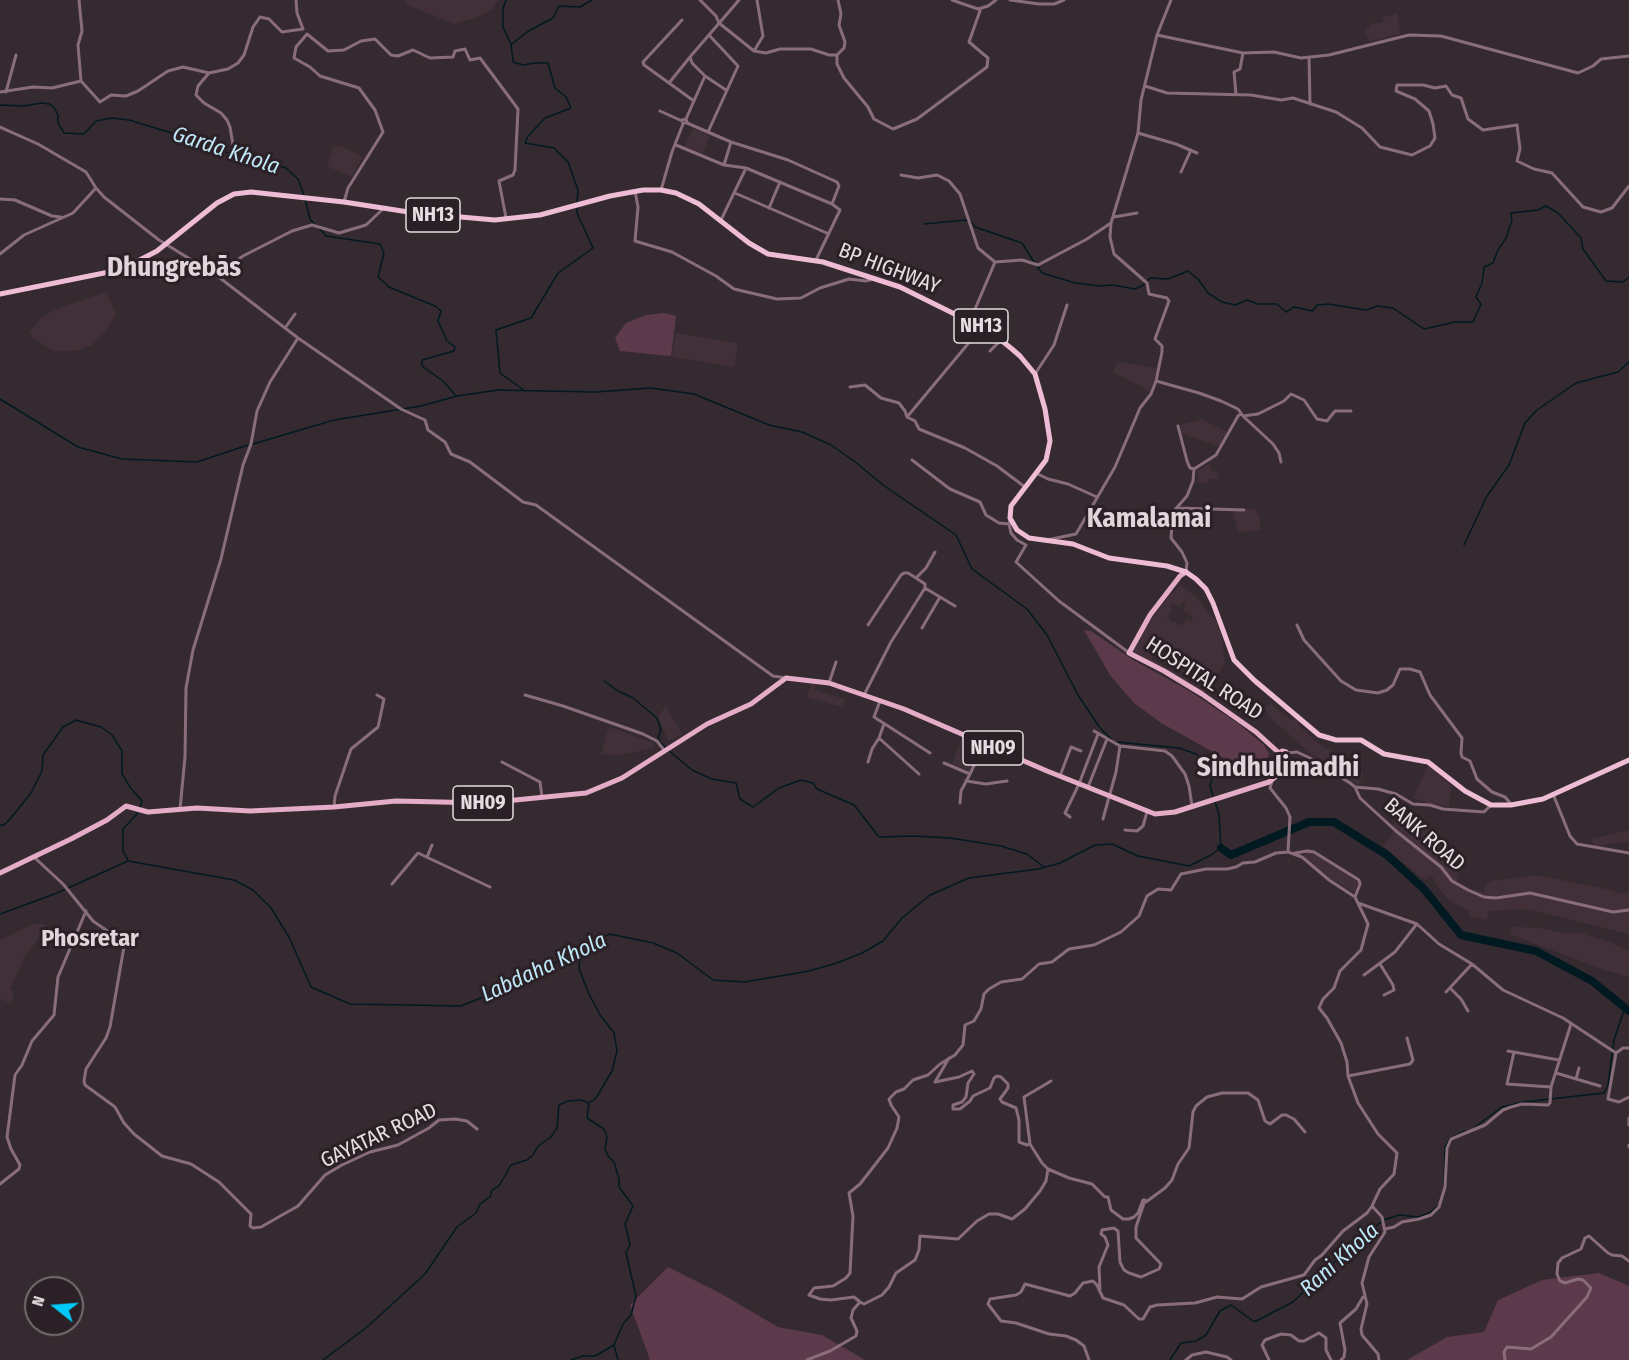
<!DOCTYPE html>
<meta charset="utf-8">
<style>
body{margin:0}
#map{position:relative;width:1629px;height:1360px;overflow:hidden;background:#352a2f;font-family:"Fira Sans Condensed",sans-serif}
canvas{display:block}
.north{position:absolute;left:24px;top:1276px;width:60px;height:60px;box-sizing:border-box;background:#2b2026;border:2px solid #756c71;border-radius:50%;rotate:287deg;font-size:16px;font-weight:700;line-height:24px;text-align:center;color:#e5dde1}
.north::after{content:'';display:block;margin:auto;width:21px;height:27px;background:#00cbf8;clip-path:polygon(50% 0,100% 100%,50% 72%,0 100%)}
</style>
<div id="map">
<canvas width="1629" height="1360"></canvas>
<div class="north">N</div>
</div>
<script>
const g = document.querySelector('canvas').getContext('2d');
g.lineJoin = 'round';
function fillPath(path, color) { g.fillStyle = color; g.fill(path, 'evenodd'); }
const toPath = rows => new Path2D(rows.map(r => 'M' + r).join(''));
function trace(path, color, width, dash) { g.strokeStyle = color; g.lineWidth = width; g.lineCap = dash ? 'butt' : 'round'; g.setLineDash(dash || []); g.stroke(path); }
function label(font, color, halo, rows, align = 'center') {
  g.font = font + ' "Fira Sans Condensed",sans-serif'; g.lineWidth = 6; g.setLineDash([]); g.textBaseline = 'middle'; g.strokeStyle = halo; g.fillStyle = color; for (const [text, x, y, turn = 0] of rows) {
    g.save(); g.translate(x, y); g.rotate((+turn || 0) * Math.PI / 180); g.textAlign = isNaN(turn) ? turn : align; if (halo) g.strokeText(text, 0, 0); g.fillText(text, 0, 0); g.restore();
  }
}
const built = toPath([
 [404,0,498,0,493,9,476,18,454,24,410,6],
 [1397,11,1400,34,1369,41,1365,32,1367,29,1373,23,1383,22,1383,17,1395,14],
 [693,129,710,136,702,154,685,146],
 [339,145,363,157,351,177,327,166,333,147],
 [103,293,107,293,116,314,105,332,92,345,75,351,54,351,33,338,30,331,43,316,59,308],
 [676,333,738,343,734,367,672,357],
 [1118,362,1158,368,1150,391,1113,372],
 [1202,419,1227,432,1219,446,1183,434,1180,425],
 [1210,463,1211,471,1218,472,1219,479,1209,479,1208,483,1197,483,1198,470],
 [1232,509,1254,509,1259,515,1261,530,1238,532],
 [1181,585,1197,598,1220,626,1225,664,1204,693,1132,651,1148,623,1169,596],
 [1173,603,1180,607,1182,603,1186,605,1183,610,1193,617,1191,621,1187,618,1182,626,1173,621,1172,623,1169,621,1170,619,1167,617,1173,609,1170,607],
 [1154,656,1205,685,1203,689,1152,659],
 [811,682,816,683,815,690,845,699,842,707,807,697],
 [1271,704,1291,720,1294,717,1300,723,1298,725,1315,741,1344,760,1352,770,1364,775,1358,785,1313,756,1276,723,1268,715,1265,707],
 [666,706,682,734,668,741,658,717],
 [609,727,654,743,653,748,621,755,601,754],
 [962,737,970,740,964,755,975,759,969,771,952,764],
 [1428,765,1451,785,1449,806,1432,804,1413,798],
 [1403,813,1421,830,1426,827,1456,851,1459,859,1459,869,1457,881,1474,891,1484,892,1486,885,1492,881,1536,875,1611,890,1620,894,1629,891,1629,934,1527,909,1488,911,1487,920,1468,916,1470,911,1452,902,1442,892,1431,875,1425,880,1382,846,1392,836,1393,824],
 [1629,830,1629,841,1594,846,1591,839],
 [1308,852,1315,854,1358,882,1354,892,1330,878,1303,856],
 [42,923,45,925,43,932,24,958,10,989,14,992,11,1003,0,999,0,940,29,926],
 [1512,927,1541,928,1563,933,1581,933,1612,943,1629,951,1629,977,1601,969,1510,934]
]);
const green = toPath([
 [664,313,676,316,671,356,620,351,615,338,626,323,646,315],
 [1084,630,1091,631,1133,660,1188,690,1239,724,1265,746,1269,754,1267,761,1261,769,1250,772,1230,772,1222,757,1161,723,1134,703,1110,675],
 [668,1267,720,1293,778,1327,822,1335,865,1360,650,1360,630,1305],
 [1599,1273,1629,1286,1629,1360,1407,1360,1447,1337,1484,1332,1498,1300,1542,1280]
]);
const stream = toPath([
 [506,0,503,8,503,27,511,44,513,62,523,65,535,63,548,63,555,88,566,97,571,108,545,118,528,136,525,143,554,148,568,162,578,190,577,203],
 [512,44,527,32,553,18,559,6,580,7,592,0],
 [0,105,24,106,41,103,50,104,55,109,58,115,58,123,64,133,84,134,96,121,112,118,129,120,204,143,233,155,249,156,286,168,298,179,304,195],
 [305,199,310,219,315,225],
 [924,224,966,220,971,222,975,227,1022,243,1034,262],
 [319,228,326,236,380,244,384,253,378,277,389,287,435,306,441,311,438,321,447,341,455,347,454,351,422,360,422,366,444,382,456,396],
 [1037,266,1042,273,1075,283,1100,286,1113,285,1135,289,1142,286,1150,278,1168,279,1188,271,1198,279,1208,293,1222,302,1235,305,1247,300,1258,304,1277,304,1286,312,1294,307,1313,311,1317,305,1328,304,1366,310,1377,306,1393,308,1424,329,1455,322,1473,322,1481,304,1476,297,1482,283,1484,267,1493,263,1498,250,1506,238,1512,220,1511,213,1538,210,1546,206,1558,213,1581,238,1583,249,1606,281,1623,282,1629,277],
 [525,391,500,373,496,330,531,318,558,273,593,248,577,213,577,208],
 [0,399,78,447,122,459,197,462,248,445],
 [253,444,334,420,421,406,457,396,498,390,595,392,651,388,694,394,769,425,802,432,831,445,854,461,883,485,956,535,972,569,1027,609,1047,635,1078,695,1100,728,1112,740],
 [1464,545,1487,496,1509,465,1525,423,1537,410,1576,383,1618,372,1629,362],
 [604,681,618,691,633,698,657,718,661,730,658,737,660,742,665,747],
 [1117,742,1179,748,1196,754,1215,770,1210,785,1213,796],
 [668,750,692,770,712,779,736,783,740,799,753,807,779,788,801,780,813,783,817,789,854,805,879,837,913,836,950,838,1001,846,1027,854,1044,867],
 [0,825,4,825,10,819,31,793,42,771,43,755,63,727,76,720,101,727,112,735,122,751,122,774,130,787,142,801,140,808],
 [128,860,123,851,123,829,138,813],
 [128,861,234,880,253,890,271,908,289,937,311,987,350,1004,461,1006,513,985,551,966,581,946,610,934,653,943,677,953,713,980,745,982,809,971,837,963,862,953,883,941,902,918,930,895,969,878,1038,869,1060,863,1095,845,1112,844,1138,856,1189,866,1211,855,1221,848,1219,815,1215,801],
 [0,914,57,893,128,861],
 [581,946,579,968,588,992,600,1015,614,1033,617,1051,612,1071,596,1098,589,1103,587,1118,604,1129,607,1137,605,1149,608,1156,614,1162,619,1179,619,1187,633,1206,625,1224,630,1244,626,1253,636,1296,631,1315,623,1324,614,1345,618,1360],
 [1475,1127,1502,1107,1524,1102,1604,1093,1608,1085,1614,1040,1625,1007],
 [1444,1187,1445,1147,1450,1138,1465,1131],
 [323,1360,366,1328,425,1274,457,1227,476,1213,480,1204,490,1197,492,1190,499,1186,511,1165,527,1160,533,1155,538,1146,551,1137,557,1128,559,1105,568,1101,581,1100,589,1103],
 [571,1360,583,1356,595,1356,614,1345],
 [1170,1360,1181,1343,1196,1341,1206,1335,1220,1311,1231,1305,1253,1321,1256,1321,1293,1302,1357,1240,1384,1220,1399,1215,1419,1217,1429,1213,1438,1206]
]);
const river = toPath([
 [1221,848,1231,855,1309,822,1334,822,1387,855,1424,889,1461,935,1536,951,1592,981,1629,1011]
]);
const minor = toPath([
 [79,0,82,31,78,45,81,81],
 [700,0,716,16,719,23,754,51,766,53,780,49,811,49,829,55,837,55,844,48,845,42,839,25,841,14,838,0],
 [952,0,978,9,988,6,996,0],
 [1010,0,1039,4,1054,4,1064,0],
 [682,20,643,62,644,65,694,101],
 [1157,35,1243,53,1274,52,1301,58,1329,55,1409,35,1441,36,1578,73,1593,66,1601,59,1629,56],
 [754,51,763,36,757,0],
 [837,55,837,64,844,78,868,107,874,119,893,129,917,119,987,67,988,58,969,42,981,8],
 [1309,57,1310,104],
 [209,73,198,86,196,95,204,103,221,113,227,120,230,127,233,145],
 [705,76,726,90],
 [669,83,690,57],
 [1145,86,1167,93,1251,95,1281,100,1293,98,1336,112,1362,128,1380,147,1412,155,1430,146,1435,138,1433,124,1429,111,1415,99,1396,91,1397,85,1423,85,1435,88,1446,86,1452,95,1461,98,1468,119,1483,130,1517,125,1520,149,1517,161,1534,169,1552,173,1583,207,1601,212,1612,208,1629,186],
 [0,92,33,87,52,88,81,81,100,102,111,95,126,96,138,91,168,71,183,67,209,73,228,69,238,63,244,55,253,27,260,17,269,19,282,32,303,29,297,13,296,0],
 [6,92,16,55],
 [1236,94,1234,72,1240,69,1243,53],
 [660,111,682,121],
 [686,119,705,76,692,63,690,57,739,0],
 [687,123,731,142,788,160,837,182,839,186,832,204,840,210,816,260],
 [0,127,38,144,86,172,96,188,73,213,24,235,0,254],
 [708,132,738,66,709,35],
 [1138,133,1176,144,1197,153],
 [676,145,724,165,746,168,832,204],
 [724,165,731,142],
 [1181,172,1191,150],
 [901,175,918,178,937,175,949,181,960,194,978,248,995,262],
 [96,188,104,197,159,240,216,275,298,338,401,409,425,420,428,430,445,442,451,454,470,462,523,502,536,505,773,676,786,678],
 [661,190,672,152,683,124,687,122,686,119,682,120,683,124],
 [635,191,638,207,635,241,672,252,716,276,734,289,777,299,801,298,820,288,849,279,866,281,874,279],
 [735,193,829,234],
 [0,199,15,200,52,216,61,217],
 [344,202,348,188,383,132,375,110,359,88,320,76,310,67,294,58,296,47,307,34,328,51,344,50,361,41,375,39,391,55,398,56,413,50,430,58,453,57,455,51,465,49,470,60,480,58,518,109,515,170,513,175,499,181,506,218],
 [769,208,780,182],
 [1114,217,1137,213],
 [721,220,746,168],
 [216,275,243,256,292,231,312,225,339,233,366,225,384,208],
 [970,321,995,262,1022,260,1038,265,1087,239,1111,223,1138,133,1141,100,1157,35,1171,0],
 [285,328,295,314],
 [990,351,1001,340],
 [1035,374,1054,345,1067,305],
 [1156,381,1199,393,1221,401,1238,409,1243,416,1258,414,1284,401,1291,394,1304,400,1317,419,1327,421,1335,411,1351,411],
 [850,387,865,385,881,398,899,403,905,411,907,417,915,421,919,429,965,448,997,466,1025,487],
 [907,417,982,327],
 [1244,417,1273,444,1279,453,1281,462],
 [1178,426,1187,461,1190,468,1194,469],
 [912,460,950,489,980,502,986,515,999,523,1009,524],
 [1036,473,1048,479,1068,484,1097,497],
 [1177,508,1244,510],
 [1010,519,1009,524,1011,533,1017,540,1026,545,1016,562,1059,601,1128,652],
 [1047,540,1076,534,1115,467,1140,408,1151,394,1156,381,1162,352,1162,346,1155,339,1169,301,1167,298,1149,294,1147,283,1114,254,1110,237,1111,223],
 [1186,572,1187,563,1182,552,1171,538,1173,512,1187,496,1193,481,1194,469,1216,455,1238,416,1241,414],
 [916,578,926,568,935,552],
 [868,625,901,575,904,573,908,573,916,578,925,584,925,588,955,606],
 [1297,625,1304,640,1341,681,1356,690,1378,693,1387,690,1393,685,1400,669,1410,669,1420,672,1430,695,1462,738,1461,753,1462,757,1470,761,1477,779,1492,792,1505,797,1511,804],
 [922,628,940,597],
 [829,683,836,662],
 [525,695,563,706,643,734,657,741,664,750],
 [864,695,891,642,925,588],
 [880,701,874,717,930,753],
 [884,724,879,738,919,774],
 [1094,731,1120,746,1165,751,1172,756,1185,774,1189,786,1192,806],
 [1287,753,1297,752,1312,759,1350,783,1355,787,1360,798,1396,831,1441,867,1452,881,1468,890,1484,897,1496,898,1530,893,1613,912,1629,910],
 [502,762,540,782,542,797],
 [868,762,872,749,879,738],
 [944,763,970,774,984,744],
 [1060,776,1071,747,1081,751],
 [966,781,986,784,1007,781],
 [1272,781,1270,788,1286,808,1290,817,1288,851],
 [1088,787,1107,739],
 [1355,787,1378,789,1396,794,1413,804,1430,805,1443,809,1484,812,1491,805],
 [1553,794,1570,836,1577,844,1629,853],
 [960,803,961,791,970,774],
 [334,807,335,796,351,749,378,727,384,699,377,695],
 [180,809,185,757,186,688,193,650,221,559,243,465,251,444,257,411,270,382,298,338],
 [1070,817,1065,813,1079,784,1098,734],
 [1103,819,1116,772,1120,746],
 [1125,830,1137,831,1143,826,1147,812],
 [1295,853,1307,851,1314,852,1359,880,1360,884,1355,897],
 [427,857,432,845],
 [35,858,63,884,93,921,106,930,122,937,125,941,110,1027,106,1038,86,1069,84,1081,85,1085,115,1107,124,1123,134,1134,162,1156,191,1164,219,1182,251,1214,250,1226,253,1228,261,1227,298,1206,325,1175,342,1165,370,1152,398,1145,429,1128,439,1120,455,1119,467,1121,477,1129],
 [392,884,418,853,490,887],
 [1358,903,1417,924,1439,944,1472,964,1503,990,1563,1018,1616,1053],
 [1380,964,1393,985,1394,990,1384,995],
 [1364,975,1395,952,1416,925],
 [1451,989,1461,999,1468,1011],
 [1446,992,1472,964],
 [1629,1048,1623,1048,1616,1053,1608,1099,1619,1102,1629,1097],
 [1508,1051,1559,1060],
 [1514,1052,1507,1084,1551,1087],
 [949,1058,935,1082,959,1077,972,1071,974,1074,968,1083,966,1097,962,1102,953,1105,953,1109,960,1109,970,1101,973,1096,990,1088,994,1078,997,1076,1001,1077,1008,1084,1008,1088,1000,1099,1002,1102,1016,1108,1019,1120,1019,1142,1027,1145,1030,1144],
 [1556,1073,1600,1086],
 [1348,1076,1410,1064,1413,1060,1407,1038],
 [1576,1079,1579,1068],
 [1051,1081,1024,1097,1030,1144,1042,1163,1048,1169,1069,1178,1092,1184,1105,1197,1108,1197,1111,1210,1123,1219,1129,1219,1134,1217,1138,1213,1143,1200,1145,1200,1136,1227,1136,1238,1161,1264,1159,1269,1141,1277,1129,1273,1124,1270,1120,1262,1118,1231,1114,1228,1102,1230,1101,1234,1105,1237,1108,1245,1099,1267,1100,1289],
 [1629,1118,1629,1125],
 [1629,1145,1629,1147],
 [0,1184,19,1169,20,1165,11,1149,7,1137,15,1075,22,1065,32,1041,54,1015,58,977,86,911],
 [1146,1202,1165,1188,1172,1180,1178,1164,1189,1148,1193,1112,1196,1106,1207,1097,1222,1093,1248,1093,1258,1100,1265,1121,1270,1124,1282,1115,1286,1115,1294,1119,1305,1132],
 [1385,1229,1394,1227,1402,1222,1419,1219,1431,1215,1439,1207,1445,1187,1447,1148,1451,1139,1485,1125,1503,1110,1511,1107,1522,1104,1548,1105,1550,1103,1551,1087,1571,1024],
 [860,1302,854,1297,831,1300,820,1299,809,1295,814,1288,833,1286,846,1278,850,1273,853,1216,849,1193,860,1184,888,1148,897,1128,899,1117,891,1105,889,1099,896,1092,904,1089,913,1080,928,1075,940,1064,955,1055,963,1045,965,1025,974,1021,981,1009,984,994,989,989,1001,982,1022,979,1039,964,1052,962,1069,949,1094,945,1121,932,1139,916,1147,896,1158,889,1171,890,1181,874,1206,869,1227,869,1236,867,1243,863,1255,862,1276,853,1288,852,1302,857,1329,880,1355,897,1368,924,1361,950,1340,971,1334,988,1323,999,1319,1008,1327,1018,1341,1043,1347,1062,1348,1076,1358,1103,1378,1134,1397,1153,1394,1174,1380,1189,1372,1206,1382,1217,1385,1232,1369,1257,1362,1283,1367,1304,1361,1329,1362,1335,1378,1354,1379,1360],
 [807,1360,830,1351,856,1336,857,1331,851,1318,853,1310,860,1302,864,1304,882,1295,889,1287,896,1273,915,1260,919,1250,920,1236,958,1239,977,1221,989,1214,998,1214,1012,1219,1025,1209,1040,1191,1046,1181,1048,1169],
 [1089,1360,1084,1346,1076,1340,1066,1336,1049,1334,1016,1323,1001,1321,988,1304,990,1299,1016,1295,1021,1292,1025,1284,1070,1296,1075,1293,1083,1283,1093,1281,1097,1285,1103,1298,1124,1305,1139,1319,1143,1319,1150,1307,1157,1305,1195,1303,1217,1297,1242,1299,1261,1287,1304,1275,1315,1260,1322,1255,1343,1231,1367,1213,1372,1206],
 [1186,1360,1192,1355,1206,1352,1227,1357,1231,1360],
 [1269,1360,1262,1345,1265,1340,1281,1334,1291,1335,1299,1341,1304,1341,1319,1333,1326,1338,1326,1350,1331,1360],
 [1341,1360,1344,1357,1345,1350,1340,1323,1356,1309,1363,1297],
 [1505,1360,1504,1352,1507,1347,1531,1349,1551,1337,1587,1297,1591,1288,1583,1280,1578,1279,1565,1283,1560,1281,1557,1274,1558,1263,1562,1258,1581,1249,1585,1238,1589,1236,1608,1253,1612,1255,1622,1256,1629,1261]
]);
const primary = toPath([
 [1186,572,1180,576,1150,615,1129,653,1164,671,1202,694,1256,732,1279,753,1279,759,1282,760,1287,758,1286,752,1282,751,1279,753],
 [0,873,71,839,107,820,126,806,148,812,197,808,250,811,334,807,396,801,485,803,586,793,622,778,707,724,751,704,786,678,829,683,904,709,1047,771,1155,814,1175,812,1269,782,1280,773,1282,760]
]);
const trunk = toPath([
 [0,294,109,272,128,266,157,251,217,203,234,194,251,192,344,202,415,213,495,220,540,215,610,196,643,190,661,190,676,193,699,204,749,243,768,254,823,262,900,287,991,332,1012,349,1020,356,1035,374,1045,409,1050,441,1046,460,1011,506,1010,518,1017,530,1029,538,1073,544,1109,558,1167,566,1186,572,1196,579,1206,589,1213,603,1234,660,1254,680,1319,735,1336,740,1361,740,1384,754,1428,762,1465,791,1491,805,1511,805,1543,799,1629,760]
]);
const shields = [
 [433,215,54],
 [981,326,54],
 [993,748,60],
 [483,803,60]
];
const shieldNames = [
 ["NH13",433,215],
 ["NH13",981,326],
 ["NH09",993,748],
 ["NH09",483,803]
];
const streetNames = [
 ["BP HIGHWAY",889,269,21],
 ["HOSPITAL ROAD",1204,679,33],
 ["BANK ROAD",1424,835,41],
 ["GAYATAR ROAD",379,1136,-25]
];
const waterNames = [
 ["Garda Khola",226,151,18],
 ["Labdaha Khola",544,968,-25],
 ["Rani Khola",1340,1260,-42]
];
const quarterNames = [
 ["Phosretar",90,939]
];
const districtNames = [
 ["Dhungrebās",174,268],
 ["Kamalamai",1149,519],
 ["Sindhulimadhi",1278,768]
];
fillPath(built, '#423039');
fillPath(green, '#5c394b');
trace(stream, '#011a22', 1.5);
trace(river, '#011a22', 8);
trace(minor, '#896d7b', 3);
trace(primary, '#e5acc8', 5);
trace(trunk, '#eebdd5', 5);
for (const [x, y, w] of shields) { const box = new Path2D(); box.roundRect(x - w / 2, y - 17, w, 34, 4.5); g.fillStyle = '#2b2026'; g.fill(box); trace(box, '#e5dde1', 1.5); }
label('bold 20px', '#e5dde1', null, shieldNames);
label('21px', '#e5dde1', '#2b2026', streetNames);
label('italic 22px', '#bee8f7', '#2b2026', waterNames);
label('bold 24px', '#e3d3da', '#2b2026', quarterNames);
label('bold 27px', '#e3d3da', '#2b2026', districtNames);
</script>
